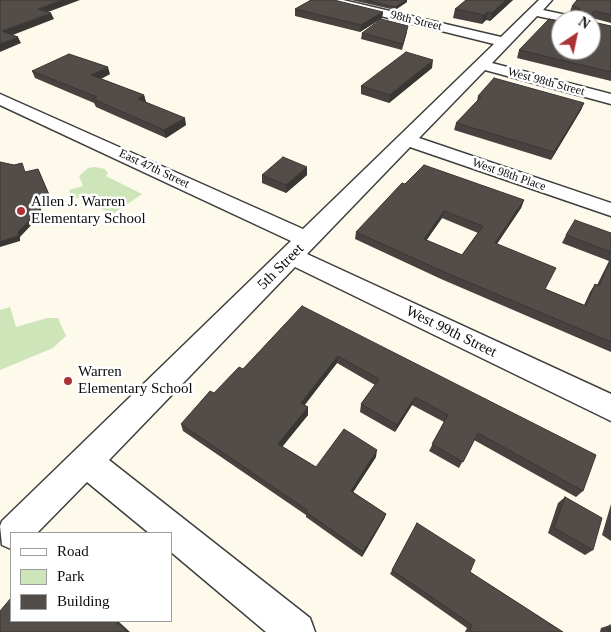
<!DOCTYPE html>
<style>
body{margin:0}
#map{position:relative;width:611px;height:632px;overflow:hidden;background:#fdfaec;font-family:Georgia,serif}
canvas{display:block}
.legend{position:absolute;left:10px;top:532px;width:162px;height:90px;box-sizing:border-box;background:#fff;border:1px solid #9d9d9d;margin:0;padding:6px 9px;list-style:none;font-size:15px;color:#0b0b0b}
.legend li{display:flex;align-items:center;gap:10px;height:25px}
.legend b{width:25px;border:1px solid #9d9d9d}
.north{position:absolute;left:551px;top:10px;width:50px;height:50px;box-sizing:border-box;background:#fff;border:1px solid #9d9d9d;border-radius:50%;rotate:34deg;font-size:14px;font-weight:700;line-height:20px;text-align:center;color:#0b0b0b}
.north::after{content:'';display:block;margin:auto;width:18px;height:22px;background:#ad3235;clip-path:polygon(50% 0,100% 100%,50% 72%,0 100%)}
</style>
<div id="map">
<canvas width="611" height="632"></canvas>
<ul class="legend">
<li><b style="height:6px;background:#fff"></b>Road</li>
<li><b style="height:14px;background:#cee4b9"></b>Park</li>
<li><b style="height:14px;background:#534d49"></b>Building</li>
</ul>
<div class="north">N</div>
</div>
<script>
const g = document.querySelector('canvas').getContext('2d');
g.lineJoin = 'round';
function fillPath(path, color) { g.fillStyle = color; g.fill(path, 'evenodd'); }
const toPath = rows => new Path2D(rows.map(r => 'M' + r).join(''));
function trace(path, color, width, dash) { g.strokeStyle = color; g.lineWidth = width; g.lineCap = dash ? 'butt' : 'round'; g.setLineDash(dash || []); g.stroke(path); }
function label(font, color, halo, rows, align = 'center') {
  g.font = font + ' Georgia,serif'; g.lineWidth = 5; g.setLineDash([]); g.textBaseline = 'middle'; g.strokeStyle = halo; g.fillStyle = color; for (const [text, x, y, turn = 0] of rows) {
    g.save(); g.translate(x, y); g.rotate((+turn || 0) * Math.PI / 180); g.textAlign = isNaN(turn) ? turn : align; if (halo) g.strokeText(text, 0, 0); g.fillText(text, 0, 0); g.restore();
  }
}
const green = toPath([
 [95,167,105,169,108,173,106,176,142,194,113,214,90,204,94,198,93,195,88,195,73,199,69,190,83,186,79,176,88,168],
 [10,307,16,327,47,318,58,318,66,336,53,348,0,370,0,310]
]);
const minor = toPath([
 [322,0,343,0,501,37,539,0,552,0,543,10,576,17,578,20,561,21,537,16,492,63,611,94,611,104,485,70,419,138,611,203,611,216,410,147,307,254,611,394,611,421,295,267,109,460,310,618,315,632,266,632,171,552,171,533,149,533,87,482,37,533,11,533,11,549,2,545,0,526,2,521,291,241,0,105,0,94,303,229,494,44,324,2,322,0]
]);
const wall = toPath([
 [351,0,407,0,407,2,395,10],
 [513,0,490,21,486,20,482,24,453,18,455,9],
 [611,0,611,23,592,18,593,22,611,26,611,81,517,58,519,50,559,21,573,15,569,14,572,6],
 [295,9,383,12,382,18,360,32,295,16],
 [407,32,402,50,361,39,362,33],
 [432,68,389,103,361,94,361,86],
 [32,71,110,74,101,79,144,95,146,102,186,125,166,138,96,107,94,103,35,78],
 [478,96,584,103,581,110,551,160,454,130,456,123,477,101],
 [307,167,307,175,286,193,262,183,262,175],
 [405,184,524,200,521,208,497,244,545,289,584,305,590,292,595,284,597,285,609,261,562,243,566,235,611,233,611,352,441,279,355,239,356,232],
 [442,218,478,233,462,255,426,240],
 [302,306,583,491,576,497,474,440,459,468,429,451,444,422,412,405,395,432,360,412,361,404,375,385,337,363,304,405,308,407,308,415,282,446,316,467,376,457,353,492,386,514,384,519,362,557,306,517,306,515,183,431,181,424,214,393,243,369],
 [565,497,593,550,585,555,548,533,558,503],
 [611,504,611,541,602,535],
 [417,523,470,572,563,632,465,632,467,628,390,574],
 [610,625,611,632,600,632,601,628]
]);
const shadedWall = toPath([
 [62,0,80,0,40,15,38,9],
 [406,0,407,0,407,2,395,10,395,7],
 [506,0,513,0,490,21,492,13],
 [383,12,382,18,360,32,361,25],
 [488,12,486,20,482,24,484,15],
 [51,13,54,19,5,38,2,31],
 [18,37,21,43,0,52,0,44],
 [433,60,432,68,389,103,390,95],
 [108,67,110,74,94,82,91,75],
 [144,95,146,103,138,99],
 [584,103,581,110,551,160,554,152],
 [185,118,186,125,166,138,164,130],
 [307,167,307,175,286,193,286,185],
 [38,169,52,201,40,205,43,218,37,219,20,237,20,241,0,247,0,242,37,201],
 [524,200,521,208,492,251,495,243],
 [444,211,442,218,422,247,424,239],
 [338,356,337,363,301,410,301,403],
 [415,397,412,405,395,432,397,425],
 [308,407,308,415,279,451,278,444],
 [377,450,376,457,350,497,351,491],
 [386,514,384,519,362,557,363,552],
 [115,621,118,621,130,632,127,632]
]);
const building = toPath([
 [0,0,62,0,38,9,51,13,2,31,18,37,0,44,0,0],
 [311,0,334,0,383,12,361,25,295,9,311,0],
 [366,0,406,0,395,7,366,0],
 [466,0,506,0,492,13,488,12,484,15,455,9,466,0],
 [577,0,611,0,611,15,594,11,592,13,593,22,611,26,611,72,519,50,549,19,559,21,564,15,582,14,580,9,572,6,577,0],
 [561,20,591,20,591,50,561,50,561,20],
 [381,19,408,26,403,44,362,33,381,19],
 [406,52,433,60,390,95,361,86,406,52],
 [69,54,108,67,91,75,144,95,138,99,185,118,164,130,93,99,97,97,32,71,69,54],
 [494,78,584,103,554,152,456,123,481,97,478,96,494,78],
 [283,157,307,167,286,185,262,175,283,157],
 [0,162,14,165,22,163,25,172,38,169,50,197,37,201,41,213,35,215,18,232,18,236,0,242,0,162],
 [424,165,524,200,495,243,556,268,545,289,586,306,595,284,599,286,611,259,611,342,444,272,356,232,402,183,405,184,424,165],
 [444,211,483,226,462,255,424,239,444,211],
 [575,220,611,233,611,252,566,235,575,220],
 [302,306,596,455,583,491,478,433,463,462,432,444,448,415,415,397,397,425,361,404,379,379,338,356,301,403,308,407,278,444,316,467,344,429,377,450,351,491,386,514,363,552,306,512,307,510,181,424,210,391,214,393,239,367,243,369,302,306],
 [565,497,602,518,593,550,554,528,565,497],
 [417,523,475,560,470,572,563,632,473,632,470,630,472,625,392,570,417,523],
 [11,598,11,621,115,621,127,632,0,632,0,611,11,598],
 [610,625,611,632,609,632,610,625]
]);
const markers = [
 [21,211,5,"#ad3235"],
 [68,381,5,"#ad3235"]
];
const farStreetnames = [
 ["98th Street",416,21,14],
 ["West 98th Street",546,82,15],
 ["East 47th Street",154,169,25],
 ["West 98th Place",509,175,19]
];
const poiNames = [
 ["Allen J. Warren",31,202],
 ["Elementary School",31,219],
 ["Warren",78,372],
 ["Elementary School",78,389]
];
const streetNames = [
 ["5th Street",281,267,-45],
 ["West 99th Street",451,332,26]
];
fillPath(green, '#cee4b9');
trace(minor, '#3e3e3e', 3);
fillPath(minor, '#fff');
fillPath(wall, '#47423f');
fillPath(shadedWall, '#3a3633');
fillPath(building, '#534d49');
trace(building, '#3a3633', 1);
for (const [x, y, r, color] of markers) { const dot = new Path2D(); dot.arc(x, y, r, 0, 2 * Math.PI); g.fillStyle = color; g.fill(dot); trace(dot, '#fff', 2); }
label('12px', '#0b0b0b', '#fff', farStreetnames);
label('15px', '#0b0b0b', '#fff', poiNames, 'left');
label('15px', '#0b0b0b', '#fff', streetNames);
</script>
